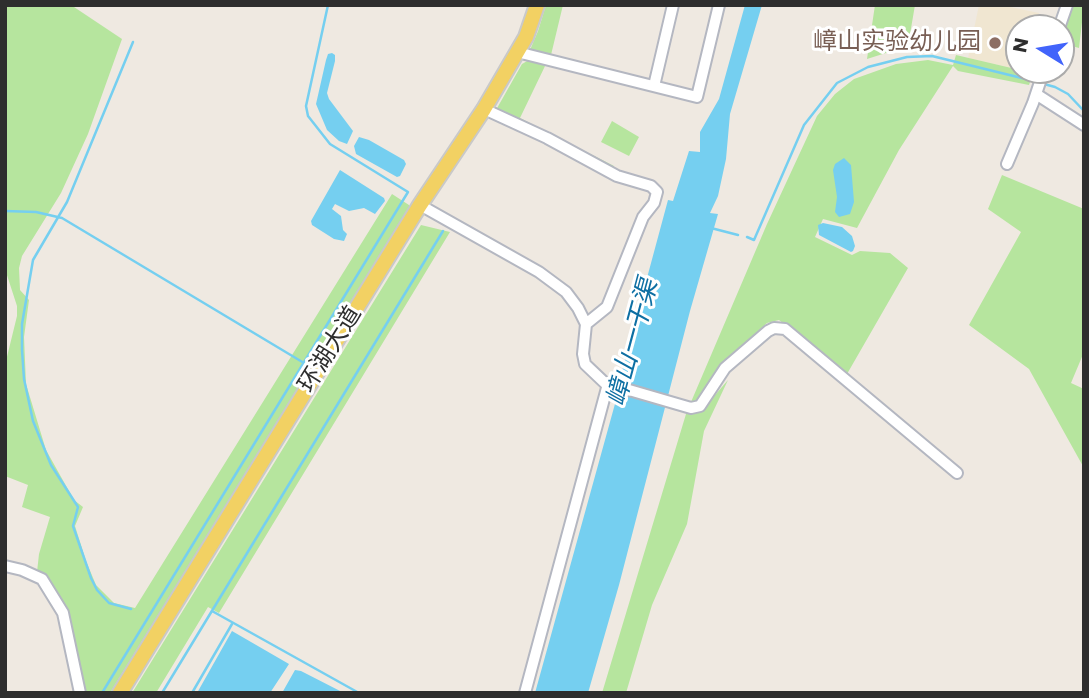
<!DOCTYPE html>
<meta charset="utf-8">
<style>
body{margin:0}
#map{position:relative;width:1089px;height:698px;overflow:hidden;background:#efe9e1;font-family:Poppins,sans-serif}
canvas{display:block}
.frame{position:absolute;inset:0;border:7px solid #2e2e2e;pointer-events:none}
.north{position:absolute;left:1005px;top:14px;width:70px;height:70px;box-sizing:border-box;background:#fff;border:2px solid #ababab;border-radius:50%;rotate:281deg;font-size:19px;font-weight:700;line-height:28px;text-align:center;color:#2e2e2e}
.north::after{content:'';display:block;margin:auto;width:24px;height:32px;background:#4264fb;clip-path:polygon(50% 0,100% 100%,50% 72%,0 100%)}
</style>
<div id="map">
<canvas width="1089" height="698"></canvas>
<div class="frame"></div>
<div class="north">N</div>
</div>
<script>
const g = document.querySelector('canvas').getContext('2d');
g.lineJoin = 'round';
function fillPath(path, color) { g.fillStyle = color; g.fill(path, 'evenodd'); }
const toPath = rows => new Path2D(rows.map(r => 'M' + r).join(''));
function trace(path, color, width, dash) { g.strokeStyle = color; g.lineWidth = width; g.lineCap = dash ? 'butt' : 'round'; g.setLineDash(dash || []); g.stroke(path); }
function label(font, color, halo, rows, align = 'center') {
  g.font = font + ' Poppins,"Noto Sans SC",sans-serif'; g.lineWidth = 6; g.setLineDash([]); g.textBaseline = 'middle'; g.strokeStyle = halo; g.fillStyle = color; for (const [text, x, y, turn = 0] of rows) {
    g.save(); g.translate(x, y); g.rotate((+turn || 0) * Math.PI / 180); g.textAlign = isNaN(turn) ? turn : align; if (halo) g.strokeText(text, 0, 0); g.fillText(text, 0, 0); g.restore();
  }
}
const education = toPath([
 [979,5,1001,5,1039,13,1036,28,1019,28,1020,70,968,58]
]);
const green = toPath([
 [5,5,71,5,122,39,88,134,61,193,22,256,19,268,20,290,29,300,24,337,26,384,46,450,74,500,83,507,75,526,86,561,96,585,114,603,135,608,392,194,409,205,410,208,110,693,86,693,69,617,37,572,39,554,50,517,22,507,28,485,5,476,5,365,17,316,17,306,5,269],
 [546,5,563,5,551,55,530,50,538,31],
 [875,5,915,5,908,46,867,59],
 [1072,5,1084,5,1079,48,1061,43,1061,36],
 [956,55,1020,70,1034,70,1029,85,958,71,953,66,899,150,857,228,823,219,815,237,852,255,860,251,890,253,908,268,847,374,779,320,767,323,727,360,718,369,702,396,698,400,691,402,767,224,817,116,835,94,854,79,896,64,928,60,953,65],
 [529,60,546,64,520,118,614,166,612,170,496,110,522,64],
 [612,121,639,137,629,156,601,142],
 [1002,175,1084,209,1084,352,1071,383,1084,389,1084,468,1029,369,969,325,1021,232,988,209],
 [421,225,450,232,219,613,208,607,156,693,132,693],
 [728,380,704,431,687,524,652,605,626,693,602,693,686,414,703,409]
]);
const water = toPath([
 [745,5,762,5,730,114,726,159,718,196,710,213,718,214,690,311,619,585,588,693,535,693,618,393,623,367,668,200,673,201,689,151,700,152,700,132,719,99],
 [332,53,335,55,335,61,327,93,329,99,353,131,347,144,339,141,327,130,316,104,326,60,328,54],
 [359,137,369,140,404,160,406,164,400,176,397,177,356,154,354,146],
 [844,158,851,165,854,202,850,214,839,217,835,212,837,197,833,170,835,164],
 [340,170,384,198,385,201,375,214,364,208,349,211,335,204,332,209,341,216,343,230,347,234,344,241,334,239,312,225,311,221],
 [823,223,842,227,852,236,855,246,853,251,851,252,819,235,818,225],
 [232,631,289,664,270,693,197,693],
 [295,670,301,671,344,693,282,693]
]);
const stream = toPath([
 [1044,84,1055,87,1068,94,1084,111],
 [5,211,36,212,62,218,304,363],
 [711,228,738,235],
 [747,237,754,240,804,125,837,83,868,67,907,57,932,56,1038,82],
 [131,609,109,603,97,590,91,578,73,526,78,507,51,465,33,421,24,379,22,350,22,324,33,260,67,202,133,42],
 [212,611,359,693],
 [102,693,408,192,330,144,308,116,306,106,328,5],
 [162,693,443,231],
 [192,693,232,624]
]);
const minor = toPath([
 [1059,28,1067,5],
 [517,52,697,97,719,5],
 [654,86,673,5],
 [1036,94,1084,125],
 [484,109,547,138,617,176,651,186,657,192,654,203,643,217,607,307,586,324],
 [1007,164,1033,103,1044,70],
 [420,205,539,272,566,292,578,308,586,324,583,354,585,364,605,383,691,408,700,406,725,368,768,331,774,328,785,329,957,473],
 [5,566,22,570,42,579,63,613,80,693],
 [525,693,608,384]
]);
const major = toPath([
 [120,693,420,205,484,109,526,37,537,5]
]);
const markers = [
 [995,43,7,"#8d6e63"]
];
const educationNames = [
 ["嶂山实验幼儿园",981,43]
];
const streetNames = [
 ["环湖大道",331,350,-58]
];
const waterNames = [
 ["嶂山一干渠",634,343,-75]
];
fillPath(education, '#f0e6d1');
fillPath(green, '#b6e59e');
fillPath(water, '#75cff0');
trace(stream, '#75cff0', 2.5);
trace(minor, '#b4b7c1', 14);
trace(major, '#c9c9c9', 18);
trace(minor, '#fff', 10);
trace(major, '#f2d163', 14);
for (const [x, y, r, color] of markers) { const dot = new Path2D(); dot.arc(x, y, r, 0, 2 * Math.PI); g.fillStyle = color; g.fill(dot); trace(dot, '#fff', 2.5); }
label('24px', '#785e54', '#fff', educationNames, 'right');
label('24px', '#2e2e2e', '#fff', streetNames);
label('italic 26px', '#0d6fa3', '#fff', waterNames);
</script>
